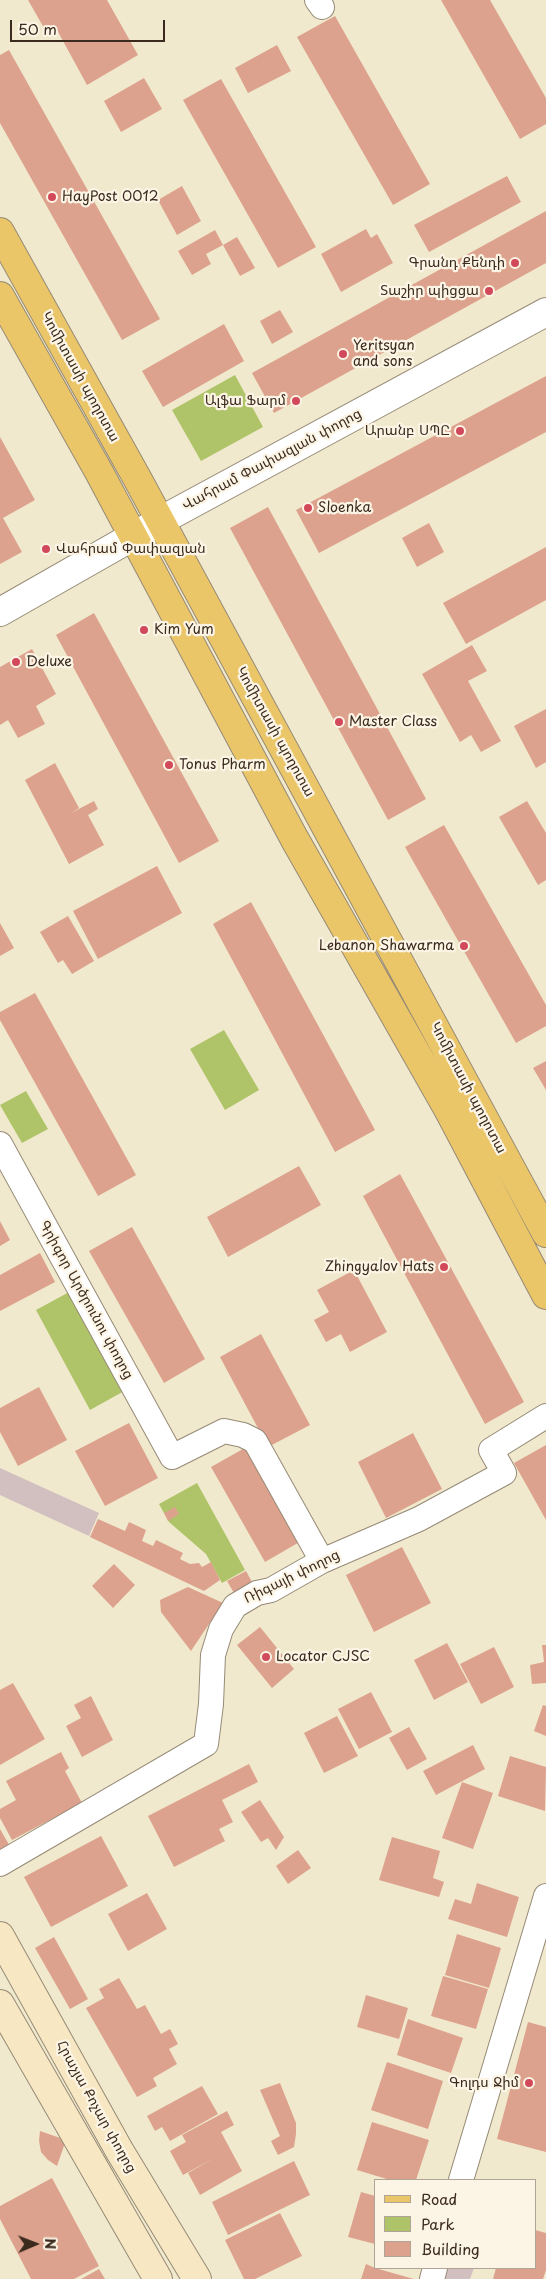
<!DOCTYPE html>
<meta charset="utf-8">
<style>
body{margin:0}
#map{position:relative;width:546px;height:2279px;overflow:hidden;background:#f0e9cd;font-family:"Playpen Sans",sans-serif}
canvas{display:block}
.legend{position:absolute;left:374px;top:2179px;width:162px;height:90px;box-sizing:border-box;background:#fcf5e5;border:1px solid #afa495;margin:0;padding:6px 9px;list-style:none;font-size:15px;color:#3b2a1e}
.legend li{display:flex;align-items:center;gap:10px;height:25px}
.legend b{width:25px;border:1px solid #afa495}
.north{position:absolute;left:10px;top:2219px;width:50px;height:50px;-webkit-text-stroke:4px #fcf5e5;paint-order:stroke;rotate:89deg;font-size:14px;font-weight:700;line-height:20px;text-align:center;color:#3b2a1e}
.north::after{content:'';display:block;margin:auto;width:18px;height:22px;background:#3b2a1e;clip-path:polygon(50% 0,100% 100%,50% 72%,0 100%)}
.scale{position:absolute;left:10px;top:20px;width:155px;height:22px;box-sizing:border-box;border:2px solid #3b2a1e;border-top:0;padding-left:6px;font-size:15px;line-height:18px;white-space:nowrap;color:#3b2a1e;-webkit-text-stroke:4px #fcf5e5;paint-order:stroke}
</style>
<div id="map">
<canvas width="546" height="2279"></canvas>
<ul class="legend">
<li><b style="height:6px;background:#ebc669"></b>Road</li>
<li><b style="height:14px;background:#afc468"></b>Park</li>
<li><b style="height:14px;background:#dda28d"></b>Building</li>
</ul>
<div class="north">N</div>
<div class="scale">50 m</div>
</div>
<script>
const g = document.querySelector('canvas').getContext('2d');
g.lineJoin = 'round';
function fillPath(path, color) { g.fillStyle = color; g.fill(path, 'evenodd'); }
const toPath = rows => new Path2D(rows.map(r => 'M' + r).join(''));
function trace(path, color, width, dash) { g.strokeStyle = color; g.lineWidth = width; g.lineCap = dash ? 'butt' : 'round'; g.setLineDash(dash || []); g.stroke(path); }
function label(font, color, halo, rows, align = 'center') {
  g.font = font + ' "Playpen Sans","Noto Sans Armenian",sans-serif'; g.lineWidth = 4.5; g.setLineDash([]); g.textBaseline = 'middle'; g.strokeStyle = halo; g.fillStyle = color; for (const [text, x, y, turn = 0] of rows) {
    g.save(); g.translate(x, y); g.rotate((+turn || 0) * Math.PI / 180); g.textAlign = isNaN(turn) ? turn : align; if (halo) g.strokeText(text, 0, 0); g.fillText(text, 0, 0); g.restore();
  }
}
const industrial = toPath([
 [0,1468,99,1513,89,1536,0,1495],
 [447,2268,474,2268,470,2279,443,2279]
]);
const green = toPath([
 [235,375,263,427,201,461,172,410],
 [224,1030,259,1090,225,1110,190,1049],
 [26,1091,48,1129,22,1143,0,1105],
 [73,1290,126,1390,90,1410,36,1310],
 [197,1483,245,1570,222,1583,206,1554,169,1522,159,1504]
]);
const building = toPath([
 [28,0,107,0,138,55,87,85,57,30,48,35],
 [441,0,490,0,546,98,546,124,520,139],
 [335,16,430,184,393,205,297,37],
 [277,45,291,71,248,93,235,68],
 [9,50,160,319,122,340,0,123,0,55],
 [144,78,162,109,121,132,104,101],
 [221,79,316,247,278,268,183,100],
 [507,176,521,202,429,252,414,225],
 [182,186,201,221,177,235,158,200],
 [546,211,546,263,274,413,252,373],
 [366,229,371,238,377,234,393,263,341,292,321,254],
 [215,230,223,245,206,254,211,264,192,275,178,251],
 [237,237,255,268,240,276,223,245],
 [280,310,293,332,272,344,260,321],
 [224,324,244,361,163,407,142,371],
 [546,376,546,432,319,553,296,510],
 [0,437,35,500,3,518,22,552,0,564],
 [268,507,426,799,388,820,230,528],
 [429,523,444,552,417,567,402,538],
 [546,547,546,600,466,644,443,603],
 [94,613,219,841,179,863,56,635],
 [472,645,487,671,468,681,501,741,481,752,471,735,460,742,422,674],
 [32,649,56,694,36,706,45,724,18,738,8,720,0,725,0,667],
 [546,709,546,762,536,768,514,726],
 [55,763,79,808,71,813,94,801,98,809,88,815,104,845,69,864,25,780],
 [527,801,546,833,546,880,538,885,499,817],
 [444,825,546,1005,546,1026,516,1043,405,847],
 [157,866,182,913,98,959,73,911],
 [251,902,375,1130,335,1152,213,924],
 [68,916,94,961,72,974,63,960,58,963,40,932],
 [0,923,14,948,0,956],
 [35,993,136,1175,98,1196,0,1020,0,1012],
 [546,1061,546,1090,533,1068],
 [299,1166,321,1205,228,1257,207,1217],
 [400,1174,524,1402,485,1424,363,1196],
 [0,1221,10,1240,0,1246],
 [132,1227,205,1359,164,1383,89,1251],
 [40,1253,55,1282,0,1311,0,1275],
 [354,1270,387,1332,350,1352,341,1334,326,1342,314,1320,329,1312,317,1290],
 [261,1334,310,1425,268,1447,220,1357],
 [39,1387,67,1440,18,1466,0,1432,0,1408],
 [129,1423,158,1478,105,1506,75,1451],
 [413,1433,442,1489,386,1518,358,1462],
 [250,1445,303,1540,265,1562,211,1467],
 [546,1445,546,1520,514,1463],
 [175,1507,179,1514,168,1521,164,1513],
 [98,1519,125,1531,129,1522,146,1530,142,1541,153,1546,156,1540,183,1553,180,1559,190,1564,199,1563,202,1567,211,1562,220,1580,204,1591,90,1537],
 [402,1547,431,1603,374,1632,346,1575],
 [114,1564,135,1585,113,1608,92,1586],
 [246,1571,252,1582,234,1593,227,1581],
 [188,1587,223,1603,191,1651,161,1612,160,1600],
 [260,1627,294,1669,272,1688,237,1645],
 [447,1643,468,1682,434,1700,414,1660],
 [542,1645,546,1645,546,1683,532,1684,530,1665,544,1662],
 [494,1647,514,1687,481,1704,460,1664],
 [13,1683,45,1739,0,1765,0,1690],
 [371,1692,392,1732,359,1749,338,1709],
 [91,1696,113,1740,82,1757,66,1726,81,1718,74,1705],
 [543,1705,546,1706,546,1736,534,1731],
 [337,1716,358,1756,324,1773,304,1733],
 [409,1727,427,1759,407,1770,389,1738],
 [473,1745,485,1769,436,1795,423,1771],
 [61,1752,69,1768,65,1771,82,1803,12,1840,0,1818,0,1809,16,1800,6,1781],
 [510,1756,546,1767,545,1811,498,1796],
 [249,1764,258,1782,222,1800,233,1822,219,1829,225,1841,174,1867,148,1816],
 [462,1782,493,1793,473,1849,442,1838],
 [260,1800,284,1837,276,1850,268,1838,261,1842,241,1812],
 [0,1829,11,1848,0,1854],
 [101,1836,128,1886,51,1927,24,1877],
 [392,1837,440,1851,433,1878,444,1882,439,1897,379,1880],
 [298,1850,311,1868,288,1884,276,1866],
 [477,1883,519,1897,507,1937,448,1919,455,1899,471,1904],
 [147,1893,167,1929,128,1951,108,1914],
 [457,1934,501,1948,489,1988,445,1975],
 [54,1937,88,1999,70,2009,35,1948],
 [443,1976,488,1989,476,2029,431,2016],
 [119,1978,137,2009,145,2005,161,2034,170,2029,178,2044,169,2049,177,2064,153,2078,157,2086,137,2097,86,2008,104,1998,99,1989],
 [366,1995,408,2008,399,2039,357,2027],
 [408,2019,463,2038,451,2073,397,2055],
 [528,2022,546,2027,546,2152,497,2139],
 [387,2062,443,2081,428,2129,371,2110],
 [280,2083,296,2123,296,2134,294,2147,278,2155,271,2141,280,2136,260,2090],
 [202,2086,218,2114,170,2141,162,2127,155,2131,147,2116],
 [227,2111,234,2125,221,2132,242,2171,200,2195,188,2173,214,2158,183,2175,170,2151,186,2142,182,2135],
 [372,2122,429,2140,416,2180,390,2180,357,2170],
 [40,2131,66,2140,57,2166,48,2160,41,2152,39,2141],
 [294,2161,310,2195,228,2235,212,2202],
 [52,2178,99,2266,74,2279,31,2279,0,2219,0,2206],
 [361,2192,375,2196,375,2244,348,2237],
 [280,2213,302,2256,255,2279,244,2279,225,2240],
 [535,2230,546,2233,546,2270,543,2279,493,2279,496,2268,535,2268],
 [366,2264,375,2268,414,2279,361,2279],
 [99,2269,105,2279,81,2279]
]);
const minor = toPath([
 [317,0,322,7],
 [0,1144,172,1457,224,1431,243,1435,255,1441,322,1561],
 [0,1864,206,1744,211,1704,213,1655,221,1629,235,1606,257,1593,271,1590,322,1561,419,1519,504,1473,491,1450,546,1416],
 [461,2180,546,1896],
 [432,2279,435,2268]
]);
const tertiary = toPath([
 [0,612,160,521,546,312]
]);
const secondary = toPath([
 [0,1936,119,2150,197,2279],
 [0,2004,158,2279]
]);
const primary = toPath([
 [0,232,137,478,546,1233],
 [0,296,99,472,294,838,448,1109,546,1295]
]);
const markers = [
 [52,197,5,"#d1495b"],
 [515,263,5,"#d1495b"],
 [489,291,5,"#d1495b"],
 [343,354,5,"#d1495b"],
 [296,401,5,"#d1495b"],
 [460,431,5,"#d1495b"],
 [308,508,5,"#d1495b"],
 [46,549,5,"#d1495b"],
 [144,630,5,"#d1495b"],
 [16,662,5,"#d1495b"],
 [339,722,5,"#d1495b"],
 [169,765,5,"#d1495b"],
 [464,946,5,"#d1495b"],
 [444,1267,5,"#d1495b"],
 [266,1657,5,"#d1495b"],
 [529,2083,5,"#d1495b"]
];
const poiNames = [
 ["HayPost 0012",62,197],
 ["Գրանդ Քենդի",505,263,"right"],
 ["Տաշիր պիցցա",479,291,"right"],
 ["Yeritsyan",353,346],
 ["and sons",353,362],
 ["Ալֆա Ֆարմ",286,401,"right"],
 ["Արանբ ՍՊԸ",450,431,"right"],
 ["Sloenka",318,508],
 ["Վահրամ Փափազյան",56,549],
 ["Kim Yum",154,630],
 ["Deluxe",26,662],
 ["Master Class",349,722],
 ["Tonus Pharm",179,765],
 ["Lebanon Shawarma",454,946,"right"],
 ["Zhingyalov Hats",434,1267,"right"],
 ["Locator CJSC",276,1657],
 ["Գոլդս Ջիմ",519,2083,"right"]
];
const streetNames = [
 ["Կոմիտասի պողոտա",80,377,61],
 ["Վահրամ Փափազյան փողոց",272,460,-28],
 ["Կոմիտասի պողոտա",275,732,61],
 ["Կոմիտասի պողոտա",468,1088,62],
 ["Գրիգոր Արծրունու փողոց",86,1300,61],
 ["Ռիգայի փողոց",292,1577,-26],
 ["Հրաչյա Քոչար փողոց",96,2107,61]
];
fillPath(industrial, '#d2bfc0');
fillPath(green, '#afc468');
fillPath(building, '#dda28d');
trace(minor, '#968a76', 26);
trace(tertiary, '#968a76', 30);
trace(secondary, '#968a76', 30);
trace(primary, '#968a76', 30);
trace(minor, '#fff', 24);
trace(tertiary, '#fff', 28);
trace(secondary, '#f7e8c3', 28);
trace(primary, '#ebc669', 28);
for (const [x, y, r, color] of markers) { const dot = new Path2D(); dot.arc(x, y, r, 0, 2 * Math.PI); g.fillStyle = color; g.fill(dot); trace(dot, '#fcf5e5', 2); }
label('14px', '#3b2a1e', '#fcf5e5', poiNames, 'left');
label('14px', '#3b2a1e', '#fcf5e5', streetNames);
</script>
